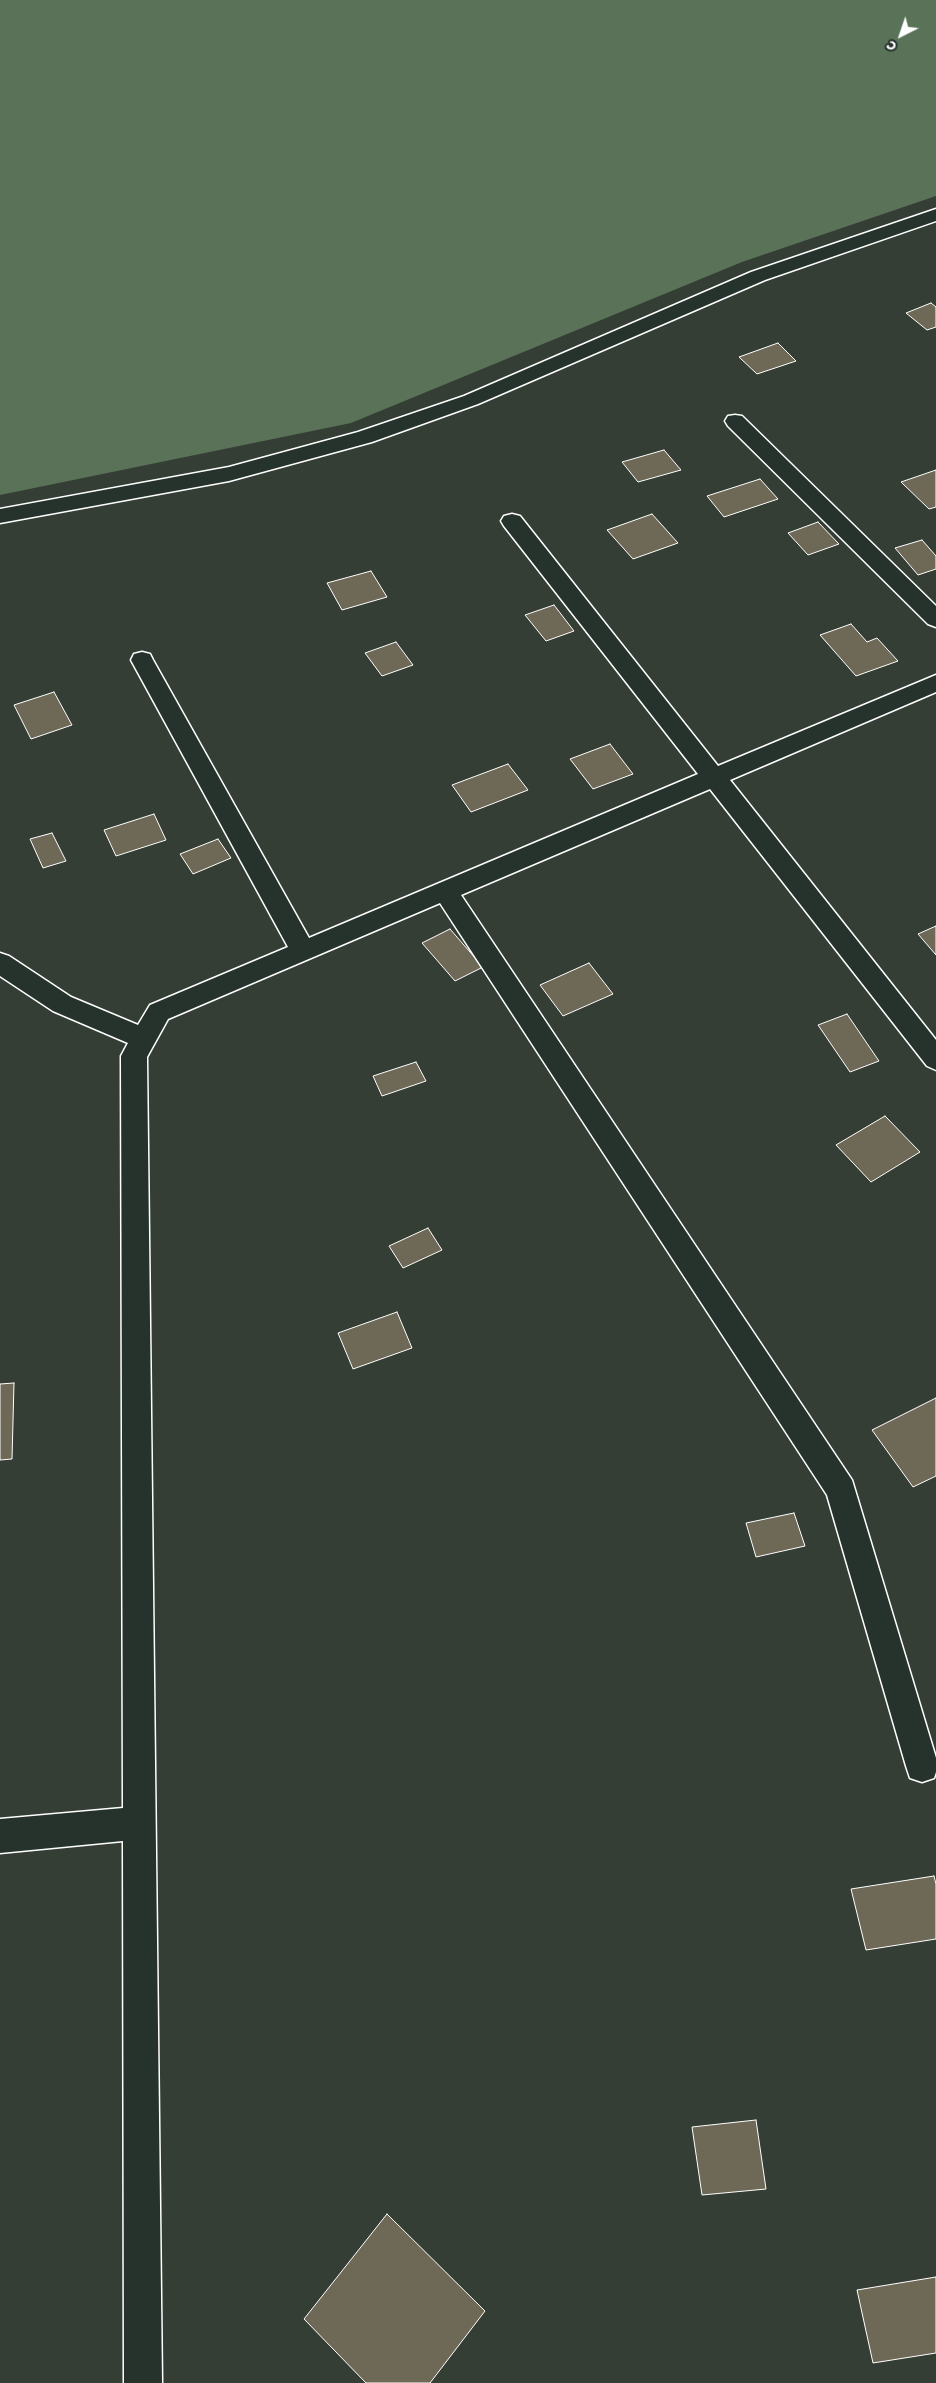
<!DOCTYPE html>
<meta charset="utf-8">
<style>
body{margin:0}
#map{position:relative;width:936px;height:2383px;overflow:hidden;background:#343e35;font-family:"Shantell Sans",sans-serif}
canvas{display:block}
.north{position:absolute;left:876px;top:10px;width:50px;height:50px;-webkit-text-stroke:4px #26332d;paint-order:stroke;rotate:221deg;font-size:14px;font-weight:700;line-height:20px;text-align:center;color:#fff}
.north::after{content:'';display:block;margin:auto;width:18px;height:22px;background:#fff;clip-path:polygon(50% 0,100% 100%,50% 72%,0 100%)}
</style>
<div id="map">
<canvas width="936" height="2383"></canvas>
<div class="north">С</div>
</div>
<script>
const g = document.querySelector('canvas').getContext('2d');
g.lineJoin = 'round';
function fillPath(path, color) { g.fillStyle = color; g.fill(path, 'evenodd'); }
const toPath = rows => new Path2D(rows.map(r => 'M' + r).join(''));
function trace(path, color, width, dash) { g.strokeStyle = color; g.lineWidth = width; g.lineCap = dash ? 'butt' : 'round'; g.setLineDash(dash || []); g.stroke(path); }
const green = toPath([
 [0,0,936,0,936,196,742,262,351,423,0,495]
]);
const building = toPath([
 [931,303,936,307,936,327,927,330,906,313,931,303],
 [778,343,796,361,757,374,739,357,778,343],
 [664,450,681,470,638,482,622,462,664,450],
 [936,470,936,507,929,509,901,482,936,470],
 [760,479,778,499,724,517,707,496,760,479],
 [652,514,678,543,633,559,607,530,652,514],
 [818,522,839,544,808,555,788,533,818,522],
 [922,540,936,556,936,569,918,575,895,548,922,540],
 [371,571,387,597,342,610,327,583,371,571],
 [554,605,574,631,546,641,525,615,554,605],
 [851,624,867,642,877,638,898,661,856,676,820,635,851,624],
 [396,642,413,665,382,676,365,653,396,642],
 [54,692,72,725,31,739,14,705,54,692],
 [610,744,633,774,593,789,570,759,610,744],
 [508,764,528,790,471,812,452,785,508,764],
 [154,814,166,840,116,856,104,830,154,814],
 [52,833,66,861,43,868,30,839,52,833],
 [218,839,231,858,193,874,180,854,218,839],
 [936,926,936,955,918,934,936,926],
 [450,929,483,967,455,981,422,943,450,929],
 [589,963,613,994,563,1016,540,985,589,963],
 [847,1014,879,1061,850,1072,818,1025,847,1014],
 [416,1062,426,1081,382,1096,373,1076,416,1062],
 [885,1116,920,1152,871,1182,836,1145,885,1116],
 [428,1228,442,1250,403,1268,389,1246,428,1228],
 [397,1312,412,1348,353,1369,338,1333,397,1312],
 [14,1383,12,1459,0,1460,0,1384,14,1383],
 [936,1398,936,1476,913,1487,872,1430,936,1398],
 [794,1513,805,1546,756,1557,746,1523,794,1513],
 [934,1876,936,1884,936,1939,866,1950,851,1889,934,1876],
 [756,2120,766,2189,702,2195,692,2127,756,2120],
 [387,2214,485,2311,430,2383,366,2383,304,2319,387,2214],
 [936,2277,936,2353,873,2363,857,2290,936,2277]
]);
const minor = toPath([
 [936,209,936,221,765,280,478,404,372,442,229,481,0,523,0,509,229,467,358,432,464,396,751,272,936,209],
 [735,415,742,416,936,606,936,627,928,624,728,426,725,421,728,416,735,415],
 [512,514,520,516,718,766,936,675,936,692,730,780,936,1040,936,1070,927,1066,710,789,461,895,852,1480,936,1758,936,1772,934,1778,922,1782,910,1778,906,1766,827,1495,440,903,168,1019,147,1057,162,2383,124,2383,123,1841,0,1853,0,1819,123,1808,121,1056,128,1043,53,1011,0,976,0,953,9,956,71,997,138,1025,150,1005,288,947,131,660,134,654,142,652,150,654,153,660,309,938,698,774,504,526,501,521,504,516,512,514]
]);
fillPath(green, '#5a7257');
fillPath(building, '#6e6856');
trace(building, '#fff', 1);
trace(minor, '#fff', 3);
fillPath(minor, '#26332d');
</script>
